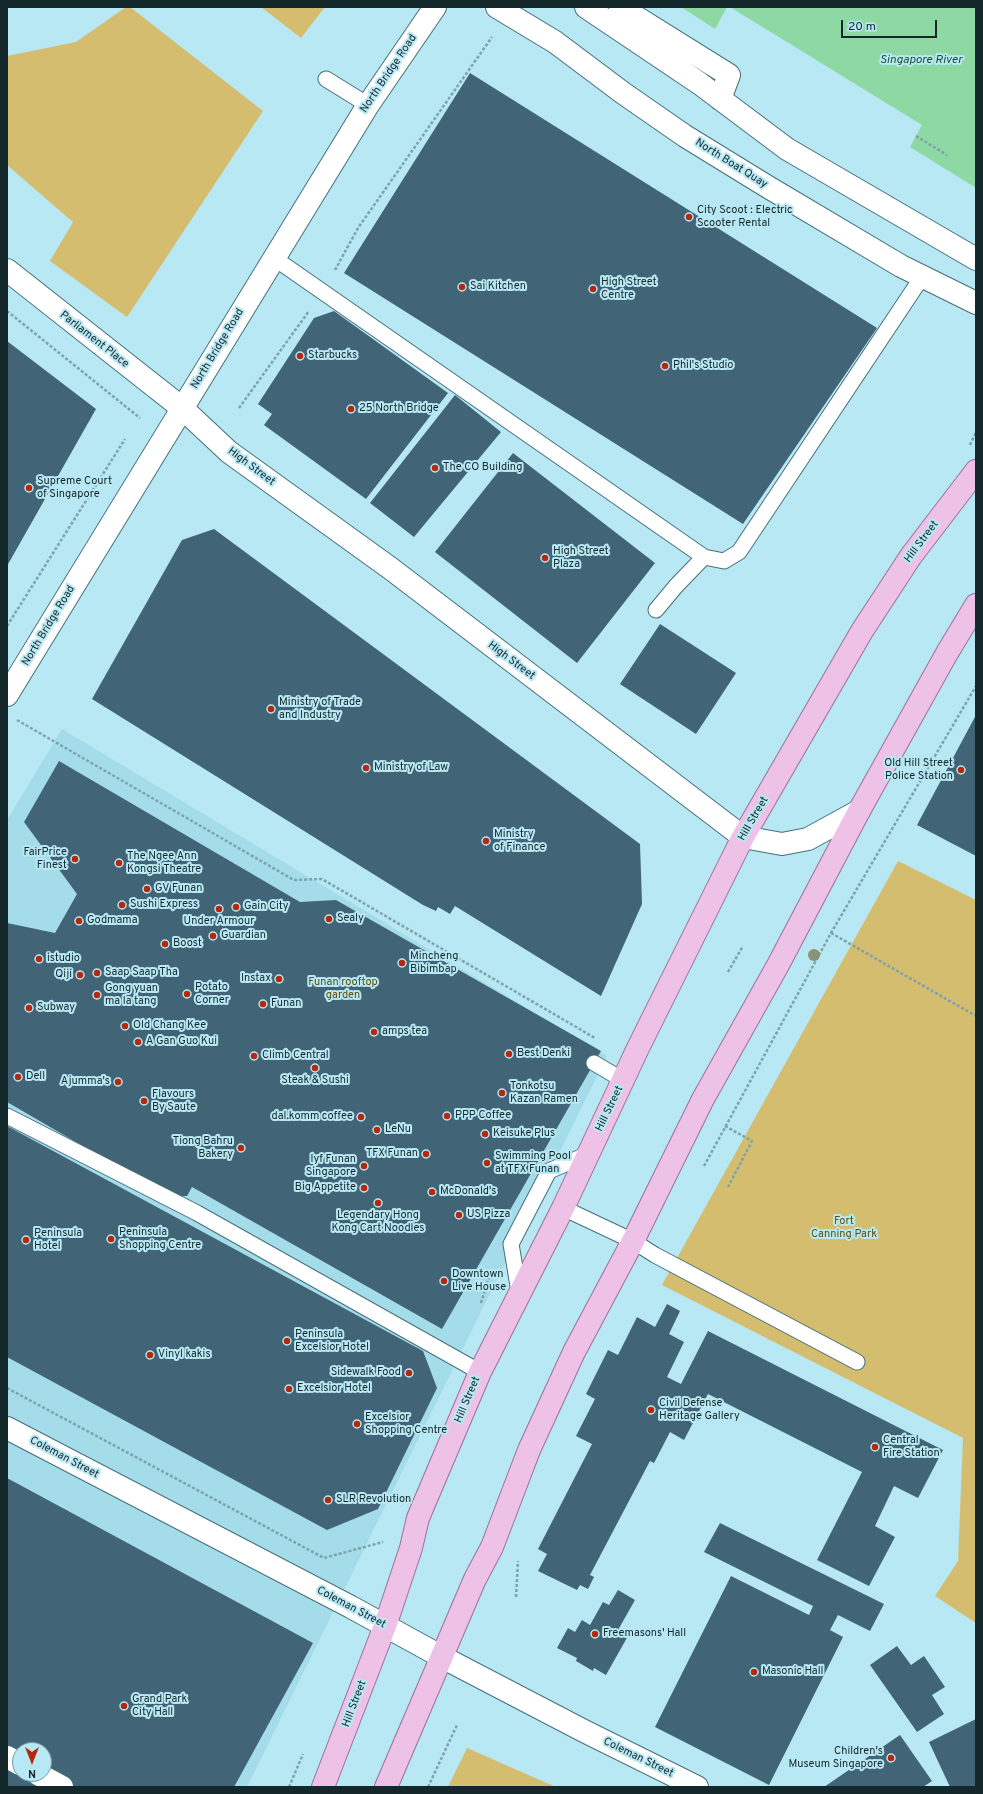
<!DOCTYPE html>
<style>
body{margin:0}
#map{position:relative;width:983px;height:1794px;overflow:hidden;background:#b8e8f3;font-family:Overpass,sans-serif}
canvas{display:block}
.frame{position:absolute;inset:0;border:8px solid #14272b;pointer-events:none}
.north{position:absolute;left:12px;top:1742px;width:40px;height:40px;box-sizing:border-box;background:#b8e8f3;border:1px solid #769ba3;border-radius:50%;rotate:180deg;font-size:11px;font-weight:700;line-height:16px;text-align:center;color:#14272b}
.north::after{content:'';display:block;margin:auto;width:14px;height:18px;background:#b5280e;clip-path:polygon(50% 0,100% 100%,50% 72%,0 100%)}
.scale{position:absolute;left:841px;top:20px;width:96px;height:18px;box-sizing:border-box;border:2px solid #14272b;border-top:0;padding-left:5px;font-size:12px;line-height:14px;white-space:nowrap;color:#14272b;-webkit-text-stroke:3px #b8e8f3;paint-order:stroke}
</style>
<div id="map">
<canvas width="983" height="1794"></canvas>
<div class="frame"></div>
<div class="north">N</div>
<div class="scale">20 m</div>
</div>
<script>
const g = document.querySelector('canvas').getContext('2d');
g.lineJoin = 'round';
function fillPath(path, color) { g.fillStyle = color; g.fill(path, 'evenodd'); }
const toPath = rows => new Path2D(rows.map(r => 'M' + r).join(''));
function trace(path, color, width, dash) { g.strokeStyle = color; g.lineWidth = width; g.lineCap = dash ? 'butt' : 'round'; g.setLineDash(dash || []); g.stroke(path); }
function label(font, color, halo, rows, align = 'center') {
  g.font = font + ' Overpass,sans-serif'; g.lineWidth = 4; g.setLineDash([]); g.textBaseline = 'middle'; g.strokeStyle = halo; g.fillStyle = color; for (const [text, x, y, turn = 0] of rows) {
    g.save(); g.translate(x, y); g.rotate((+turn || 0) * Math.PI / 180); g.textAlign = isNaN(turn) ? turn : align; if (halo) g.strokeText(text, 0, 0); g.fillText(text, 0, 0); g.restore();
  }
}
const built = toPath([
 [62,729,607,1056,247,1787,7,1787,7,820],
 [20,1750,44,1750,44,1774,20,1774]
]);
const green = toPath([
 [126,7,130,7,263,111,127,317,50,261,73,222,7,165,7,56,76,42],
 [261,7,325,7,301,38],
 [898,861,976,900,976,1623,935,1596,958,1561,963,1438,662,1285],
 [467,1748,556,1787,448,1787]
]);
const water = toPath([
 [681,7,727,7,715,29],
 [730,7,976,7,976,188,910,147,922,125]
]);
const building = toPath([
 [470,73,877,328,743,524,344,273],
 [334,311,448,393,366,499,264,425,272,414,258,404,314,318],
 [7,341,96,409,7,566],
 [455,395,501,432,414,537,370,503],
 [513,453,655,563,577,663,435,552],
 [214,529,640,844,642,904,601,996,455,906,450,914,438,907,436,911,423,905,92,699,182,540],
 [660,624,736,673,696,734,620,684],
 [976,715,976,856,917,825],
 [59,761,300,902,336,900,601,1051,442,1329,192,1187,187,1196,169,1196,7,1102,7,923,55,933,77,894,24,822],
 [7,1126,423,1351,437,1388,378,1509,327,1530,7,1357],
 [667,1304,680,1311,669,1334,684,1342,667,1377,681,1384,708,1331,943,1450,918,1498,894,1486,875,1526,895,1537,869,1586,817,1560,862,1472,708,1394,684,1440,670,1432,654,1463,650,1461,590,1575,594,1577,588,1589,580,1585,577,1590,538,1571,547,1554,538,1549,592,1444,576,1436,595,1399,586,1394,608,1350,618,1355,637,1317,655,1327],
 [7,1478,313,1643,234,1787,7,1787],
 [20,1750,44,1750,44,1774,20,1774],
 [720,1523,884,1604,870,1631,838,1615,830,1630,843,1637,769,1785,655,1727,731,1576,809,1615,813,1606,704,1552],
 [618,1590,635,1600,618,1630,628,1636,606,1675,594,1668,593,1671,576,1661,577,1658,557,1648,568,1628,575,1632,582,1620,590,1625,603,1602,609,1605],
 [897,1646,911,1665,924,1656,945,1687,932,1695,944,1714,917,1732,870,1665],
 [976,1719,976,1787,950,1787,929,1742],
 [900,1735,932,1781,923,1787,824,1787]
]);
const path = toPath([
 [916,136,947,155],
 [335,270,358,228,492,37],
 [7,311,140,418],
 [239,408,309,311],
 [970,445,976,432],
 [7,626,125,439],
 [17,720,294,880,322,879,595,1038],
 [831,933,976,1016],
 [728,972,743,946],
 [725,1126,752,1141,728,1187],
 [704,1166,831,933,976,686],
 [481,1303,490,1274],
 [7,1388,324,1558,383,1542],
 [516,1597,518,1561],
 [289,1787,303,1754],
 [428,1787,457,1725]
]);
const lane = toPath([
 [326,79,368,105],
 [274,258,704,557,724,561,739,552,922,277],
 [656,610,676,586,704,557],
 [594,1063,623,1080],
 [7,1116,197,1213,480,1372],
 [563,1208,633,1241,655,1255,857,1362],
 [519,1292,511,1244,549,1171,588,1154]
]);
const street = toPath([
 [586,7,699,83,787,149,976,259],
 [620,7,729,75,720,99],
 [442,1657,584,1731,697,1787],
 [7,1757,20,1764],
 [38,1774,62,1787]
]);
const secondary = toPath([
 [497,7,555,42,623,93,685,136,768,187,901,266,976,303],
 [7,270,182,408,229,452,390,568,743,837,782,844,808,839,859,811],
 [7,695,368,105,435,7],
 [7,1428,351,1607,442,1657]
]);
const primary = toPath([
 [323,1787,385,1626,411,1548,418,1518,480,1372,563,1208,638,1048,743,837,862,631,911,556,976,471],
 [386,1787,475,1579,492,1547,529,1450,574,1352,633,1241,703,1099,778,965,859,811,947,653,976,605]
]);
const trees = [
 [814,955]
];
const markers = [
 [689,217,4,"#b5280e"],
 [462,287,4,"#b5280e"],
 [593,289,4,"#b5280e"],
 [300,356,4,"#b5280e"],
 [665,366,4,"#b5280e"],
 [351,409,4,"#b5280e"],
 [435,468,4,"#b5280e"],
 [29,488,4,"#b5280e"],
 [545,558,4,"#b5280e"],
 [271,709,4,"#b5280e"],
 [366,768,4,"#b5280e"],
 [961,770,4,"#b5280e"],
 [486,841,4,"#b5280e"],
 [75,859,4,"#b5280e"],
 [119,863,4,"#b5280e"],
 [147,889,4,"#b5280e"],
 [122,905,4,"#b5280e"],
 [236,907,4,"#b5280e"],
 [219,909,4,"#b5280e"],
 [329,919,4,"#b5280e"],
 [79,921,4,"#b5280e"],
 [213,936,4,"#b5280e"],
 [165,944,4,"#b5280e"],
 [39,959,4,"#b5280e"],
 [402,963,4,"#b5280e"],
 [97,973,4,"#b5280e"],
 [80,975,4,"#b5280e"],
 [279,979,4,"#b5280e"],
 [187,994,4,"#b5280e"],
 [97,995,4,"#b5280e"],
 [263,1004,4,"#b5280e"],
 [29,1008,4,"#b5280e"],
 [125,1026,4,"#b5280e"],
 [374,1032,4,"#b5280e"],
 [138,1042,4,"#b5280e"],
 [509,1054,4,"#b5280e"],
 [254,1056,4,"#b5280e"],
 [315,1068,4,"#b5280e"],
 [18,1077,4,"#b5280e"],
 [118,1082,4,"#b5280e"],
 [502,1093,4,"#b5280e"],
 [144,1101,4,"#b5280e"],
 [447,1116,4,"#b5280e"],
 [361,1117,4,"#b5280e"],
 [377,1130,4,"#b5280e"],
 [485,1134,4,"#b5280e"],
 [241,1148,4,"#b5280e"],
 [426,1154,4,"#b5280e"],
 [487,1163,4,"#b5280e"],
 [364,1166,4,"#b5280e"],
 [364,1188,4,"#b5280e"],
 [432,1192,4,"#b5280e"],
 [378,1203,4,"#b5280e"],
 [459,1215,4,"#b5280e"],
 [111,1239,4,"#b5280e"],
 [26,1240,4,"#b5280e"],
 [444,1281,4,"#b5280e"],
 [287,1341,4,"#b5280e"],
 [150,1355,4,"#b5280e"],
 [409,1373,4,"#b5280e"],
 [289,1389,4,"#b5280e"],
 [651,1410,4,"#b5280e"],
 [357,1424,4,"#b5280e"],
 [875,1447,4,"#b5280e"],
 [328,1500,4,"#b5280e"],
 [595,1634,4,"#b5280e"],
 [754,1672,4,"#b5280e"],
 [124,1706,4,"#b5280e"],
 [891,1758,4,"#b5280e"]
];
const streetNames = [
 ["North Bridge Road",389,74,-56],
 ["North Boat Quay",731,164,32],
 ["Parliament Place",94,340,38],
 ["North Bridge Road",218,349,-59],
 ["High Street",251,467,37],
 ["Hill Street",922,542,-53],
 ["North Bridge Road",49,626,-59],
 ["High Street",511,661,37],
 ["Hill Street",754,819,-60],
 ["Hill Street",610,1109,-64],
 ["Hill Street",468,1400,-67],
 ["Coleman Street",64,1458,28],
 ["Coleman Street",351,1608,28],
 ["Hill Street",355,1704,-69],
 ["Coleman Street",638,1758,26]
];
const poiNames = [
 ["City Scoot : Electric",697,211],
 ["Scooter Rental",697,224],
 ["High Street",601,283],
 ["Centre",601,296],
 ["Sai Kitchen",470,287],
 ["Starbucks",308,356],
 ["Phil's Studio",673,366],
 ["25 North Bridge",359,409],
 ["The CO Building",443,468],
 ["Supreme Court",37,482],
 ["of Singapore",37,495],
 ["High Street",553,552],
 ["Plaza",553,565],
 ["Ministry of Trade",279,703],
 ["and Industry",279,716],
 ["Old Hill Street",953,764,"right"],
 ["Police Station",953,777,"right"],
 ["Ministry of Law",374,768],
 ["Ministry",494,835],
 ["of Finance",494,848],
 ["FairPrice",67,853,"right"],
 ["Finest",67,866,"right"],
 ["The Ngee Ann",127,857],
 ["Kongsi Theatre",127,870],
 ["GV Funan",155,889],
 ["Sushi Express",130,905],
 ["Gain City",244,907],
 ["Sealy",337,919],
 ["Godmama",87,921],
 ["Under Armour",219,922,"center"],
 ["Guardian",221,936],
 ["Boost",173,944],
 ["Mincheng",410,957],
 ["Bibimbap",410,970],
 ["istudio",47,959],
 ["Saap Saap Tha",105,973],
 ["Qiji",72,975,"right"],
 ["Instax",271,979,"right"],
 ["Potato",195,988],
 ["Corner",195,1001],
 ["Gong yuan",105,989],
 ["ma la tang",105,1002],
 ["Funan",271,1004],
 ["Subway",37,1008],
 ["Old Chang Kee",133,1026],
 ["amps tea",382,1032],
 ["A Gan Guo Kui",146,1042],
 ["Best Denki",517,1054],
 ["Climb Central",262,1056],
 ["Dell",26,1077],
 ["Steak & Sushi",315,1081,"center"],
 ["Ajumma's",110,1082,"right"],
 ["Tonkotsu",510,1087],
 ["Kazan Ramen",510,1100],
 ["Flavours",152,1095],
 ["By Saute",152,1108],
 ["PPP Coffee",455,1116],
 ["dal.komm coffee",353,1117,"right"],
 ["LeNu",385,1130],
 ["Keisuke Plus",493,1134],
 ["Tiong Bahru",233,1142,"right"],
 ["Bakery",233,1155,"right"],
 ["TFX Funan",418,1154,"right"],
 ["Swimming Pool",495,1157],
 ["at TFX Funan",495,1170],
 ["lyf Funan",356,1160,"right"],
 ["Singapore",356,1173,"right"],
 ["Big Appetite",356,1188,"right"],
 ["McDonald's",440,1192],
 ["US Pizza",467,1215],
 ["Legendary Hong",378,1216,"center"],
 ["Kong Cart Noodles",378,1229,"center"],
 ["Peninsula",119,1233],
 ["Shopping Centre",119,1246],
 ["Peninsula",34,1234],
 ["Hotel",34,1247],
 ["Downtown",452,1275],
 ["Live House",452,1288],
 ["Peninsula",295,1335],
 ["Excelsior Hotel",295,1348],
 ["Vinyl kakis",158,1355],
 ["Sidewalk Food",401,1373,"right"],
 ["Excelsior Hotel",297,1389],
 ["Civil Defense",659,1404],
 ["Heritage Gallery",659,1417],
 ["Excelsior",365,1418],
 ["Shopping Centre",365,1431],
 ["Central",883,1441],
 ["Fire Station",883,1454],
 ["SLR Revolution",336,1500],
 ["Freemasons' Hall",603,1634],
 ["Masonic Hall",762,1672],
 ["Grand Park",132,1700],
 ["City Hall",132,1713],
 ["Children's",883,1752,"right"],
 ["Museum Singapore",883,1765,"right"]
];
const parkNames = [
 ["Funan rooftop",343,983],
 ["garden",343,996],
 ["Fort",844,1222],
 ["Canning Park",844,1235]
];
const waterNames = [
 ["Singapore River",921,61]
];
fillPath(built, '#a4dde9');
fillPath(green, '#d5bd6f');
fillPath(water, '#8ed9a3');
fillPath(building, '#416477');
trace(lane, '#44707a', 17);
trace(street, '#44707a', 24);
trace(secondary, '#44707a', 24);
trace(primary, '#9b709b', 24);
trace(path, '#7da3ab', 2.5, [3, 2]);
trace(lane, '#fff', 15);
trace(street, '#fff', 22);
trace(secondary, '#fff', 22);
trace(primary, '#eec1e7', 22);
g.fillStyle = '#889474';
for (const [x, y] of trees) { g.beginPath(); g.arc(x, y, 6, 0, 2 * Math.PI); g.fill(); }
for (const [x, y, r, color] of markers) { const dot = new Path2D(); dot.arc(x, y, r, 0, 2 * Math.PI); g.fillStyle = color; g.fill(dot); trace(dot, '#b8e8f3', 1.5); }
label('11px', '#14272b', '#b8e8f3', streetNames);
label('11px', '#14272b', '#b8e8f3', poiNames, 'left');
label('11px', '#614f0c', '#b8e8f3', parkNames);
label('italic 12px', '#19502d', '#b8e8f3', waterNames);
</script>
